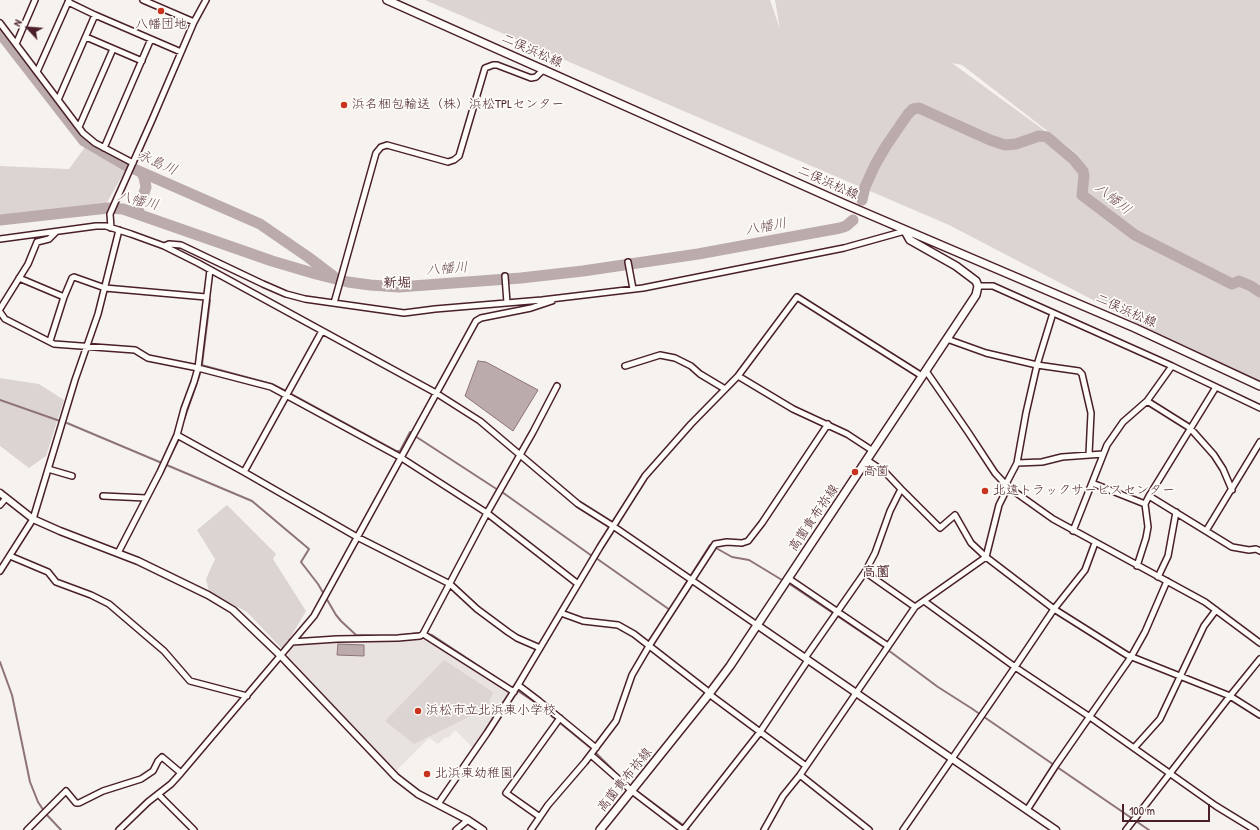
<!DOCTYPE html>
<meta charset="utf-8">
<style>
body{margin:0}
#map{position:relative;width:1260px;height:830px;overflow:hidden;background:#f6f3ef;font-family:"Patrick Hand",sans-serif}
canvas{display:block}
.north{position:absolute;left:8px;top:8px;width:40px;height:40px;-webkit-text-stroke:3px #fdfcf7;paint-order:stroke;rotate:296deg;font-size:11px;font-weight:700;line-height:16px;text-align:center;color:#4a1f2b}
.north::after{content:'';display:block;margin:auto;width:14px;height:18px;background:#4a1f2b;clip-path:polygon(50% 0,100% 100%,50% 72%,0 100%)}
.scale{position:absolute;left:1122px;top:804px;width:88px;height:18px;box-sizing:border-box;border:2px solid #4a1f2b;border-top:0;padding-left:5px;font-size:12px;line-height:14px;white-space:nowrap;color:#4a1f2b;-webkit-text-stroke:3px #fdfcf7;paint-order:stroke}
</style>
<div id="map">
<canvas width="1260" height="830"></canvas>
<div class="north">N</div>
<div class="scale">100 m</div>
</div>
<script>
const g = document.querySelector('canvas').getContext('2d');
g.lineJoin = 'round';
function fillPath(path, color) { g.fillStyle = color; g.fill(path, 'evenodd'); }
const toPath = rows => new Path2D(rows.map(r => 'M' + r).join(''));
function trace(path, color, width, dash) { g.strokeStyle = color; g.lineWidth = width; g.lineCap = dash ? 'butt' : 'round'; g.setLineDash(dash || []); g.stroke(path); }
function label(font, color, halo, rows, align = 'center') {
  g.font = font + ' "Patrick Hand","Klee One",sans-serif'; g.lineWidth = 3.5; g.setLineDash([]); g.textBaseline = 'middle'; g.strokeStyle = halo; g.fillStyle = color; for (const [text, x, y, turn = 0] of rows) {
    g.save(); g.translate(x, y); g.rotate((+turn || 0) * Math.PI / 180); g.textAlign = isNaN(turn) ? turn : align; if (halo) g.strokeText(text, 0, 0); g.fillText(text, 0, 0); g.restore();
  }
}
const built = toPath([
 [426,638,510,691,473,748,455,730,448,738,446,737,438,744,429,738,396,771,288,657,289,651,295,643]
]);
const green = toPath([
 [425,0,770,0,780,29,775,0,1260,0,1260,387,949,225],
 [952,63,962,65,1085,160],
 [88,143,125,171,106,204,0,215,0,166,69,169],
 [0,378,39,384,64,400,46,456,29,468,0,446],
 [227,505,276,554,273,559,306,611,283,650,247,612,209,592,206,579,215,559,197,530],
 [444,660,493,692,487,708,414,744,385,721]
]);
const water = toPath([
 [478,361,486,362,538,390,513,431,465,396,478,361],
 [338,644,364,645,364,656,337,655,338,644]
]);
const stream = toPath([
 [210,300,202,365,205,366,272,384,286,391],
 [291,394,396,451,400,451,410,432],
 [0,400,60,421],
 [184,420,200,374],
 [67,423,252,501,309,549,301,562,318,584,336,615,341,621,356,635,382,636],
 [415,436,498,490],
 [166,464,178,441],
 [502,492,592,556],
 [716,548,732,557,749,560,782,580],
 [596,558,670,610],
 [691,575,710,545],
 [791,585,888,650,938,687,971,708,1149,830],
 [677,598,686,583],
 [427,634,432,635,506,684],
 [404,635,419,633],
 [0,662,12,695,30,782,38,802,46,814,61,830],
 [515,689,533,701,593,750],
 [596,753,623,780],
 [638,792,683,825],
 [688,829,689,830]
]);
const river = toPath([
 [0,33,84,141,125,165,260,224,308,257,333,276],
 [862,200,865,187,875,165,886,146,908,114,913,109,919,108,990,140,1005,145,1016,144,1039,136,1047,137,1073,159,1083,171,1084,176,1082,195,1135,235,1232,284,1239,281,1251,286,1260,292],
 [137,214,146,187,144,177,141,172],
 [0,220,108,208,123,209,272,261,316,274,348,282,370,285,399,287,521,278,583,271,698,254,840,228,846,226,853,220]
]);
const minor = toPath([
 [143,0,194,22],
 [68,2,95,15],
 [0,23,83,133,95,143,133,163],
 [86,37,142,61],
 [16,44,35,0],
 [37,72,69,0],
 [58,100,95,15,181,52],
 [79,127,113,49],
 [104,148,151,39],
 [111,228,110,214,152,120,194,22,206,0],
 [0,239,96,226,106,226,131,234,164,246,169,244,181,245,263,284,286,294,305,299,404,313,435,309,542,300,643,288,844,248,905,231],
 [164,246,198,263,436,393,480,421,578,504,613,526,757,625],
 [628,262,633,289],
 [505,276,507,303],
 [19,278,64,297,50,341],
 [978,286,993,286,1172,366,1260,408],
 [64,297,72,278,74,277,105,288,206,297],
 [334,303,376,153,381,147,387,145,448,162,454,160,459,156,485,68,493,65,497,65,531,78,536,77,544,69],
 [0,309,28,264,37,242,49,239,56,232],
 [0,312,5,319,54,344,135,350,148,358,198,368,271,387,400,457,487,513,578,584],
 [947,339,986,353,1037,365,1079,371,1082,374,1091,413,1089,454],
 [625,366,660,355,675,358,691,366,700,374,725,389],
 [926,371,968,432,995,473,1008,487,1053,519,1205,602,1260,643],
 [738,376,793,409,847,434,873,451],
 [1147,401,1190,428,1214,455,1223,469,1232,490],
 [177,435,244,472,357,537,450,584,477,609,508,632,517,638,540,648,600,547,645,476,691,424,738,376,797,297,922,376],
 [1017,463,1026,413,1037,365,1053,313],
 [48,469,72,476],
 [244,472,322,331],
 [1092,483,1145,504],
 [901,489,940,528,955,515,971,543,986,557,1054,609,1127,655,1230,696,1260,715],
 [103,496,146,498],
 [1149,496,1232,547,1249,550,1256,549,1260,551],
 [0,505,6,498],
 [1073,531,1107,445,1123,422,1147,401,1172,366],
 [1206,531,1260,442],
 [118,553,160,472,177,435,184,409,194,382,198,368,210,270],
 [10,556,48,572,56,582,91,595,109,604,164,651,190,681,247,696],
 [1137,566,1146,538,1148,527,1145,504,1149,496,1216,387],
 [0,571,33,519,75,380,98,314,119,230],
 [865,572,915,607],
 [1158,577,1168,556,1176,512],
 [788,578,888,646],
 [924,601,1015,667,1090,717,1216,806,1255,830],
 [561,613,583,621,618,625,634,634,710,693],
 [423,634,514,692],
 [292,642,337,639,398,638,420,636,423,634,487,513,533,432,557,386],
 [805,658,865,572,875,553,890,511,901,489,885,472,867,460],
 [518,685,539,701,596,748],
 [709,694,806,766],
 [1134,748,1160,719,1204,626,1216,610],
 [591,755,632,791,683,830],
 [800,775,869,830],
 [158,794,194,830],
 [438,804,487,733,518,685,540,648],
 [1027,810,1056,765,1131,657,1145,632,1167,581],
 [540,817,506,793,560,718],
 [27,830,66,791,76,803,79,803,103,791,141,779,153,771,158,761,162,757,181,773],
 [119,830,148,802,171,784,181,773,314,616,476,321,481,318,531,308,552,301],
 [456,830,468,820],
 [531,830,548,805,585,762,616,721,632,675,649,646,715,544,727,542,742,543,748,541,762,523,828,424],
 [683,830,760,732,808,660],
 [764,830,783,796,800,775,915,607,986,557,999,505,1008,487,1007,482,1017,463,1042,462,1062,457,1103,454],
 [903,830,1015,667,1054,609,1085,570,1095,543],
 [1126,830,1230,696,1260,659]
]);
const tertiary = toPath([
 [0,493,33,519,60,531,138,561,208,595,233,610,281,656,396,777,418,794,468,820,483,830],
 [757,625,1056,830]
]);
const secondary = toPath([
 [387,0,847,205,1135,328,1260,386],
 [600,830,709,694,730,666,976,295,978,286,976,281,956,266,910,240,905,231]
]);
const markers = [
 [161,11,4,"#c8321e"],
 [344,105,4,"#c8321e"],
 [855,472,4,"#c8321e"],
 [985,491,4,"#c8321e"],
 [418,711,4,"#c8321e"],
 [427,774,4,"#c8321e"]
];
const poiNames = [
 ["八幡団地",161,25,"center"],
 ["浜名梱包輸送（株）浜松TPLセンター",352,105],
 ["高薗",863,472],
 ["北遠トラックサービスセンター",993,491],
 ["浜松市立北浜東小学校",426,711],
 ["北浜東幼稚園",435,774]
];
const streetNames = [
 ["二俣浜松線",532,51,24],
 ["二俣浜松線",828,183,24],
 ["二俣浜松線",1126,311,24],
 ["高薗貴布祢線",814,518,-56],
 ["高薗貴布祢線",625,780,-51]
];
const waterNames = [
 ["永島川",157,163,24],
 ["八幡川",1113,199,39],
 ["八幡川",138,201,14],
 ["八幡川",766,227,-10],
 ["八幡川",447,269,-4]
];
const neighbourhoodNames = [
 ["新堀",397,283],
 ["高薗",876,572]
];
fillPath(built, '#e9e3e0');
fillPath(green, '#dcd4d2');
fillPath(water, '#bbabac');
trace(water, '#8e7378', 1);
trace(stream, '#8e7378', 2);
trace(river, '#bbabac', 11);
trace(minor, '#4a1f2b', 8);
trace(tertiary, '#4a1f2b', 9);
trace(secondary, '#4a1f2b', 10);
trace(minor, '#fdfcf7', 5);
trace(tertiary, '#fdfcf7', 6);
trace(secondary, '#fdfcf7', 7);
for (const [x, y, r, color] of markers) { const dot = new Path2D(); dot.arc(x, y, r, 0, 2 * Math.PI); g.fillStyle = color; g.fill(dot); trace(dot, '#fdfcf7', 1.5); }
label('13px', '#4a1f2b', '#fdfcf7', poiNames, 'left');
label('13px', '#4a1f2b', '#fdfcf7', streetNames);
label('italic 14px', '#725058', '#fdfcf7', waterNames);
label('bold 14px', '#4a1f2b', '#fdfcf7', neighbourhoodNames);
</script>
